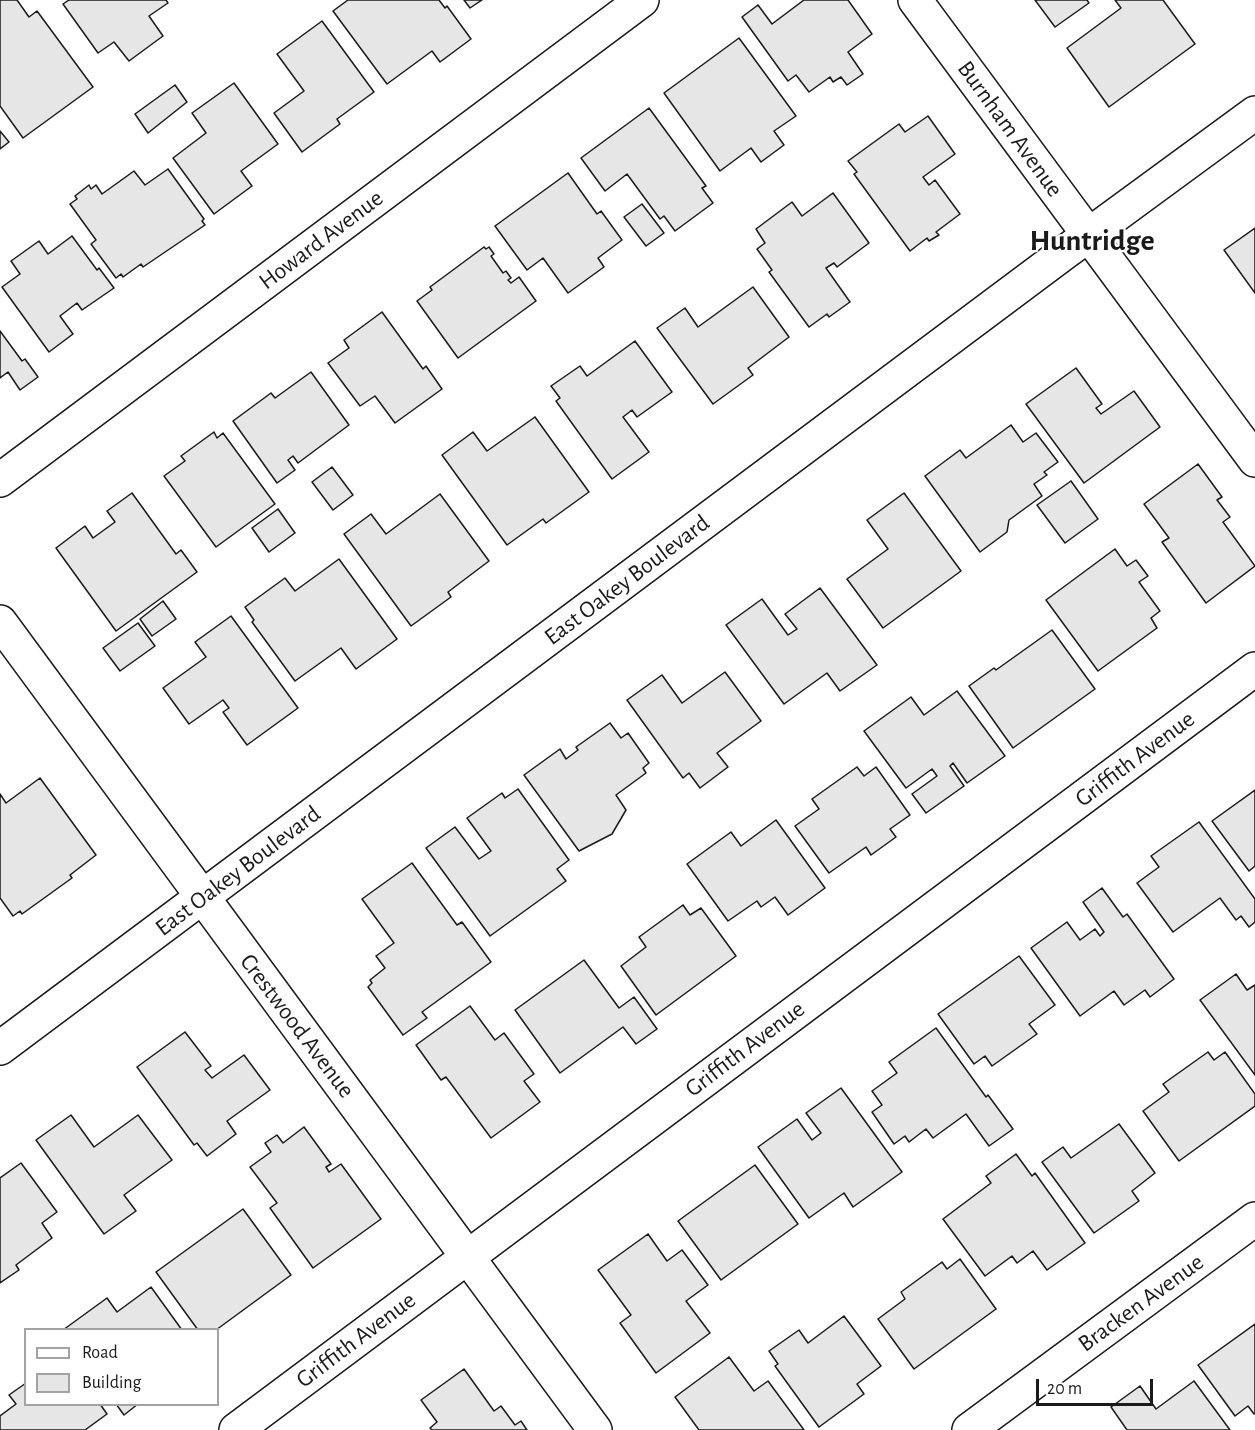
<!DOCTYPE html>
<style>
body{margin:0}
#map{position:relative;width:1255px;height:1430px;overflow:hidden;background:#fff;font-family:"Alegreya Sans",sans-serif}
canvas{display:block}
.legend{position:absolute;left:24px;top:1328px;width:195px;height:78px;box-sizing:border-box;background:#fff;border:2px solid #a3a3a3;margin:0;padding:8px 10px;list-style:none;font-size:18px;color:#1a1a1a}
.legend li{display:flex;align-items:center;gap:12px;height:30px}
.legend b{width:30px;border:2px solid #a3a3a3}
.scale{position:absolute;left:1036px;top:1379px;width:117px;height:27px;box-sizing:border-box;border:3px solid #1a1a1a;border-top:0;padding-left:8px;font-size:18px;line-height:21px;white-space:nowrap;color:#1a1a1a;-webkit-text-stroke:4px #fff;paint-order:stroke}
</style>
<div id="map">
<canvas width="1255" height="1430"></canvas>
<ul class="legend">
<li><b style="height:8px;background:#fff"></b>Road</li>
<li><b style="height:16px;background:#e6e6e6"></b>Building</li>
</ul>
<div class="scale">20 m</div>
</div>
<script>
const g = document.querySelector('canvas').getContext('2d');
g.lineJoin = 'round';
function fillPath(path, color) { g.fillStyle = color; g.fill(path, 'evenodd'); }
const toPath = rows => new Path2D(rows.map(r => 'M' + r).join(''));
function trace(path, color, width, dash) { g.strokeStyle = color; g.lineWidth = width; g.lineCap = dash ? 'butt' : 'round'; g.setLineDash(dash || []); g.stroke(path); }
function label(font, color, halo, rows, align = 'center') {
  g.font = font + ' "Alegreya Sans",sans-serif'; g.lineWidth = 4.5; g.setLineDash([]); g.textBaseline = 'middle'; g.strokeStyle = halo; g.fillStyle = color; for (const [text, x, y, turn = 0] of rows) {
    g.save(); g.translate(x, y); g.rotate((+turn || 0) * Math.PI / 180); g.textAlign = isNaN(turn) ? turn : align; if (halo) g.strokeText(text, 0, 0); g.fillText(text, 0, 0); g.restore();
  }
}
const building = toPath([
 [0,0,17,0,29,17,37,11,93,87,23,138,0,106,0,0],
 [69,0,166,0,168,3,149,16,163,36,129,61,114,42,98,53,63,4,69,0],
 [348,0,439,0,445,8,447,6,471,39,440,62,432,51,387,84,333,11,348,0],
 [464,0,482,0,470,8,464,0],
 [804,0,848,0,872,34,848,52,863,74,847,85,841,77,833,82,830,77,809,92,796,75,788,81,742,17,758,5,772,24,804,0],
 [1035,0,1087,0,1089,3,1055,27,1035,0],
 [1115,0,1163,0,1195,44,1109,107,1067,48,1121,8,1115,0],
 [322,21,374,92,337,119,340,124,302,152,274,113,304,91,277,54,322,21],
 [739,38,796,116,774,131,784,145,761,162,751,148,720,171,664,93,739,38],
 [234,83,278,144,241,171,252,186,214,214,173,158,206,133,192,113,234,83],
 [175,85,187,102,148,133,135,114,175,85],
 [649,108,706,186,702,188,713,203,675,231,664,216,660,219,627,174,605,191,581,158,649,108],
 [928,116,955,154,923,177,929,185,935,180,960,214,936,232,939,235,929,241,927,238,910,251,854,174,857,172,848,161,899,124,905,132,928,116],
 [0,131,9,142,0,149,0,131],
 [168,169,204,219,202,221,205,225,143,267,141,264,123,277,121,274,116,278,91,244,96,240,70,204,77,199,75,196,89,185,91,189,96,185,102,194,134,171,145,185,168,169],
 [568,173,597,214,601,211,622,240,598,258,604,267,568,293,543,258,527,270,495,226,568,173],
 [833,193,869,243,837,267,834,263,826,268,850,302,829,317,827,314,809,327,769,272,772,270,757,249,765,243,756,229,792,202,802,216,833,193],
 [642,204,664,233,646,246,624,217,642,204],
 [1255,228,1255,293,1224,250,1255,228],
 [72,236,97,270,99,268,114,288,82,310,77,303,60,316,73,334,49,352,2,287,20,274,11,261,39,241,48,254,72,236],
 [484,247,486,249,489,247,494,254,491,256,503,273,506,271,511,278,508,280,511,283,519,277,536,301,458,358,417,301,432,290,430,287,484,247],
 [753,287,789,337,748,368,753,375,713,404,657,328,685,308,698,327,753,287],
 [382,312,423,369,426,366,442,389,395,423,375,396,360,406,328,363,349,348,344,340,382,312],
 [0,331,22,361,25,359,38,377,20,390,8,372,0,378,0,331],
 [635,341,672,392,637,417,632,410,623,417,649,452,612,479,556,401,560,398,551,386,580,366,587,376,635,341],
 [1076,368,1102,404,1096,408,1101,414,1134,391,1160,427,1084,483,1026,404,1076,368],
 [311,372,349,425,298,463,293,456,288,460,295,470,277,483,233,421,271,393,275,398,311,372],
 [535,417,589,492,546,523,543,519,507,545,442,455,473,432,487,451,535,417],
 [1011,425,1023,442,1036,433,1058,462,1044,472,1047,475,1034,484,1042,496,1009,520,1007,532,980,552,925,476,960,450,966,458,1011,425],
 [214,432,217,438,223,433,275,504,216,547,164,476,185,461,181,456,214,432],
 [1198,464,1222,497,1217,500,1230,517,1223,522,1255,566,1206,603,1162,542,1169,538,1144,504,1198,464],
 [332,467,353,495,333,510,312,482,332,467],
 [1071,481,1098,519,1065,543,1037,505,1071,481],
 [132,493,176,554,181,550,197,572,116,631,56,548,85,526,93,538,115,522,107,511,132,493],
 [904,493,961,571,883,628,847,579,888,549,867,520,904,493],
 [440,494,489,561,448,592,451,597,411,626,344,534,371,514,386,534,440,494],
 [278,509,295,533,269,552,252,528,278,509],
 [1115,549,1127,566,1136,560,1148,576,1139,582,1160,611,1151,618,1157,628,1098,671,1046,600,1115,549],
 [339,559,397,639,356,669,341,648,295,681,252,622,254,620,245,607,285,578,295,591,339,559],
 [820,588,877,665,840,691,827,673,784,704,726,625,762,599,788,635,797,629,785,614,820,588],
 [163,601,176,619,152,636,140,619,163,601],
 [231,616,298,708,247,745,223,712,229,708,223,700,189,724,163,688,206,657,195,642,231,616],
 [138,623,155,646,120,671,103,648,138,623],
 [1052,630,1095,689,1013,748,969,686,994,668,996,670,1052,630],
 [725,672,761,721,717,753,728,767,700,788,689,773,683,778,627,700,662,675,682,703,725,672],
 [957,691,1005,756,967,783,953,763,950,766,964,786,926,813,912,794,937,776,932,769,906,788,864,731,911,697,924,715,957,691],
 [610,723,621,738,628,733,649,763,643,768,646,773,616,795,626,810,612,834,579,851,524,775,560,749,566,759,578,750,576,747,610,723],
 [857,767,864,776,876,767,910,815,890,829,896,837,871,855,866,847,829,873,795,826,819,809,812,799,857,767],
 [40,778,96,855,70,875,72,878,22,914,20,911,13,916,0,898,0,794,6,803,40,778],
 [518,789,569,860,557,869,566,881,490,936,426,848,455,827,479,859,491,851,467,818,502,793,505,798,518,789],
 [1255,790,1255,866,1249,871,1212,821,1255,790],
 [776,820,825,888,788,915,775,897,761,907,757,901,728,921,687,864,731,832,741,846,776,820],
 [1199,822,1255,899,1255,922,1249,927,1241,916,1236,920,1220,898,1173,932,1137,883,1159,867,1151,856,1199,822],
 [412,863,457,925,462,922,491,962,422,1012,427,1018,403,1035,368,987,372,983,370,980,385,968,376,956,394,943,362,899,412,863],
 [1102,888,1123,917,1127,914,1174,979,1150,997,1145,990,1124,1005,1114,991,1080,1016,1031,948,1067,922,1080,940,1095,929,1100,936,1104,932,1083,902,1102,888],
 [683,905,690,915,701,908,736,956,656,1015,621,966,646,947,639,937,683,905],
 [1019,956,1055,1005,1029,1024,1037,1034,992,1066,985,1056,974,1064,938,1014,1019,956],
 [584,960,619,1008,634,997,657,1029,636,1044,623,1027,560,1073,515,1010,584,960],
 [1236,974,1247,990,1255,985,1255,1075,1200,1000,1236,974],
 [470,1006,495,1040,504,1033,534,1074,524,1081,540,1102,491,1138,446,1077,441,1080,416,1045,470,1006],
 [936,1028,986,1097,988,1095,1013,1129,989,1146,966,1114,933,1138,926,1129,909,1142,905,1136,894,1144,872,1112,882,1105,872,1091,897,1073,889,1062,936,1028],
 [185,1032,211,1066,205,1070,212,1078,244,1055,270,1090,227,1121,236,1134,207,1156,197,1143,194,1145,137,1067,185,1032],
 [1208,1052,1214,1060,1225,1052,1255,1094,1255,1106,1179,1161,1143,1111,1169,1092,1163,1084,1208,1052],
 [841,1088,902,1172,853,1207,844,1193,809,1218,758,1147,797,1119,812,1140,821,1133,806,1113,841,1088],
 [71,1115,94,1147,138,1115,172,1160,124,1195,136,1211,104,1234,36,1140,71,1115],
 [1119,1124,1155,1173,1132,1191,1139,1201,1094,1233,1042,1162,1063,1147,1071,1158,1119,1124],
 [304,1127,331,1164,326,1167,329,1172,341,1164,381,1219,313,1268,270,1208,277,1203,250,1167,271,1152,265,1143,277,1135,283,1143,304,1127],
 [1016,1154,1032,1176,1035,1173,1085,1243,1047,1270,1033,1251,1017,1263,1012,1256,985,1276,943,1219,991,1183,986,1176,1016,1154],
 [21,1163,57,1212,42,1223,52,1238,16,1265,19,1270,0,1283,0,1178,21,1163],
 [755,1165,798,1224,721,1280,678,1221,755,1165],
 [243,1209,291,1275,216,1330,198,1330,156,1272,243,1209],
 [648,1234,667,1261,682,1250,708,1285,686,1301,710,1333,656,1373,620,1323,631,1315,598,1270,648,1234],
 [960,1259,996,1309,914,1369,878,1319,905,1299,901,1292,942,1262,947,1269,960,1259],
 [151,1287,182,1330,63,1330,107,1298,117,1312,151,1287],
 [844,1316,881,1366,857,1384,864,1394,819,1427,775,1366,778,1364,769,1351,799,1330,808,1343,844,1316],
 [1255,1324,1255,1413,1254,1414,1248,1406,1235,1416,1198,1365,1255,1324],
 [729,1357,754,1391,768,1381,804,1430,699,1430,675,1397,729,1357],
 [464,1369,494,1411,501,1406,515,1425,521,1421,527,1430,432,1430,430,1428,437,1422,421,1400,464,1369],
 [1194,1381,1230,1430,1127,1430,1111,1407,1140,1386,1156,1409,1194,1381],
 [26,1383,26,1404,100,1404,107,1414,85,1430,0,1430,0,1416,16,1404,9,1395,26,1383],
 [116,1404,138,1404,124,1415,116,1404]
]);
const street = toPath([
 [0,480,642,0],
 [0,622,595,1430],
 [236,1430,1255,669],
 [969,1430,1255,1219]
]);
const secondary = toPath([
 [915,0,1255,460],
 [0,1048,1064,253,1255,113]
]);
const streetNames = [
 ["Burnham Avenue",1010,129,54],
 ["Howard Avenue",321,240,-37],
 ["East Oakey Boulevard",627,580,-37],
 ["Griffith Avenue",1135,759,-37],
 ["East Oakey Boulevard",238,871,-37],
 ["Crestwood Avenue",297,1026,53],
 ["Griffith Avenue",745,1049,-37],
 ["Bracken Avenue",1141,1303,-36],
 ["Griffith Avenue",356,1340,-37]
];
const districtNames = [
 ["Huntridge",1092,241]
];
fillPath(building, '#e6e6e6');
trace(building, '#1a1a1a', 1.5);
trace(street, '#1a1a1a', 36);
trace(secondary, '#1a1a1a', 36);
trace(street, '#fff', 33);
trace(secondary, '#fff', 33);
label('24px', '#1a1a1a', '#fff', streetNames);
label('bold 30px', '#1a1a1a', '#fff', districtNames);
</script>
